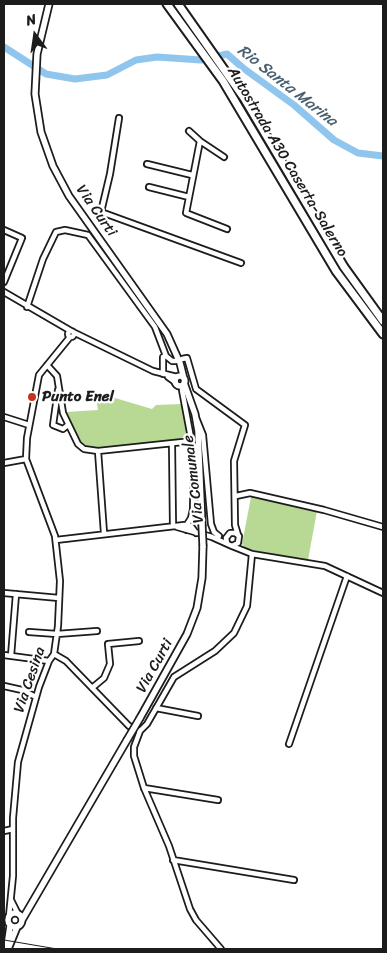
<!DOCTYPE html>
<style>
body{margin:0}
#map{position:relative;width:387px;height:953px;overflow:hidden;background:#fff;font-family:Sriracha,sans-serif}
canvas{display:block}
.frame{position:absolute;inset:0;border:5px solid #1c1c1c;pointer-events:none}
.north{position:absolute;left:10px;top:10px;width:50px;height:50px;-webkit-text-stroke:4px #fff;paint-order:stroke;rotate:346deg;font-size:14px;font-weight:700;line-height:20px;text-align:center;color:#1c1c1c}
.north::after{content:'';display:block;margin:auto;width:18px;height:22px;background:#1c1c1c;clip-path:polygon(50% 0,100% 100%,50% 72%,0 100%)}
</style>
<div id="map">
<canvas width="387" height="953"></canvas>
<div class="frame"></div>
<div class="north">N</div>
</div>
<script>
const g = document.querySelector('canvas').getContext('2d');
g.lineJoin = 'round';
function fillPath(path, color) { g.fillStyle = color; g.fill(path, 'evenodd'); }
const toPath = rows => new Path2D(rows.map(r => 'M' + r).join(''));
function trace(path, color, width, dash) { g.strokeStyle = color; g.lineWidth = width; g.lineCap = dash ? 'butt' : 'round'; g.setLineDash(dash || []); g.stroke(path); }
function label(font, color, halo, rows, align = 'center') {
  g.font = font + ' Sriracha,sans-serif'; g.lineWidth = 4.5; g.setLineDash([]); g.textBaseline = 'middle'; g.strokeStyle = halo; g.fillStyle = color; for (const [text, x, y, turn = 0] of rows) {
    g.save(); g.translate(x, y); g.rotate((+turn || 0) * Math.PI / 180); g.textAlign = isNaN(turn) ? turn : align; if (halo) g.strokeText(text, 0, 0); g.fillText(text, 0, 0); g.restore();
  }
}
const green = toPath([
 [95,392,152,409,156,405,181,404,188,433,178,441,91,449,80,441,66,412,98,410],
 [251,497,317,511,308,560,246,549,242,544]
]);
const river = toPath([
 [4,47,46,74,75,79,107,75,136,60,157,57,201,60,227,54,243,68,294,105,334,140,358,153,383,156]
]);
const minor = toPath([
 [119,118,110,174,101,212,241,263],
 [189,131,200,141,186,213,227,229],
 [200,141,224,157],
 [147,164,192,175],
 [149,187,189,197],
 [4,230,22,238,4,282],
 [4,292,71,331],
 [27,307,43,259,56,232,65,230,88,235,155,327,166,356],
 '68 334a3 3 0 1 1 6 0a3 3 0 1 1-6 0Z',
 [73,332,153,371,177,377],
 [182,359,187,358,196,389,245,425,234,461,235,525,238,535],
 [47,365,57,376,63,413,78,444,84,449,98,451,192,441],
 [163,374,163,357,166,356,172,361,176,361],
 [168,377,175,382],
 [58,390,53,425,63,429,68,425],
 [182,390,194,454,193,509,191,518,186,526,187,530],
 [4,417,29,425],
 [197,420,203,435,211,524,214,532,219,536],
 [172,444,173,526],
 [98,451,104,533],
 [4,463,26,459],
 [236,496,250,493,324,510,383,527],
 [177,527,212,537,232,546,238,543,239,536,235,533,230,533,226,538,227,543],
 [56,540,184,525,191,526,196,533],
 [232,546,252,554,325,566,383,593],
 [4,593,59,598],
 [29,632,57,634,97,631],
 [54,654,66,661,129,726,140,731],
 [4,655,49,661],
 [11,656,16,594],
 [4,686,22,690,36,697],
 [92,688,104,678,110,664,108,644,139,641],
 [156,708,198,716],
 [289,744,347,576],
 [144,788,218,800],
 [4,831,13,829],
 [173,860,294,880],
 [11,900,17,912],
 [9,916,13,876,13,818,18,762,39,687,49,661,54,654,58,626,60,581,55,536,26,459,27,438,39,375,70,337],
 [221,949,196,920,190,909,169,846,144,788,134,756,134,747,140,731,147,724,174,677,215,651,234,633,247,606,252,554]
]);
const major = toPath([
 [49,4,37,54,35,94,41,132,53,166,69,196,167,334,180,363,184,379],
 '175 381a5 5 0 1 1 10 0a5 5 0 1 1-10 0Z',
 [184,383,195,414,198,431,202,525],
 [140,718,187,634,197,608,202,578,203,546],
 '8 920a7 7 0 1 1 14 0a7 7 0 1 1-14 0Z',
 [22,920,127,740],
 [7,946,10,926],
 [8,949,17,927]
]);
const highway = toPath([
 [167,4,223,81,336,271,383,334],
 [178,4,244,98,344,267,383,321]
]);
const rail = toPath([
 [4,940,57,949]
]);
const majorBridge = toPath([
 [202,525,203,546],
 [127,740,140,718]
]);
const markers = [
 [32,397,5,"#c8321e"]
];
const streetNames = [
 ["Autostrada A30 Caserta-Salerno",287,162,59],
 ["Via Curti",96,211,55],
 ["Via Comunale",194,479,-97],
 ["Via Curti",155,666,-61],
 ["Via Cesina",30,680,-71]
];
const poiNames = [
 ["Punto Enel",42,397]
];
const waterNames = [
 ["Rio Santa Marina",287,86,38]
];
fillPath(green, '#b8d993');
trace(river, '#90c6ee', 7);
trace(minor, '#1c1c1c', 8);
trace(major, '#1c1c1c', 9);
trace(highway, '#1c1c1c', 11);
trace(minor, '#fff', 4.5);
trace(major, '#fff', 5.5);
trace(highway, '#fff', 7);
trace(rail, '#1c1c1c', 1);
trace(majorBridge, '#1c1c1c', 9, []);
trace(majorBridge, '#fff', 5.5);
for (const [x, y, r, color] of markers) { const dot = new Path2D(); dot.arc(x, y, r, 0, 2 * Math.PI); g.fillStyle = color; g.fill(dot); trace(dot, '#fff', 2); }
label('15px', '#1c1c1c', '#fff', streetNames);
label('bold 15px', '#1c1c1c', '#fff', poiNames, 'left');
label('italic 16px', '#4a6070', '#fff', waterNames);
</script>
